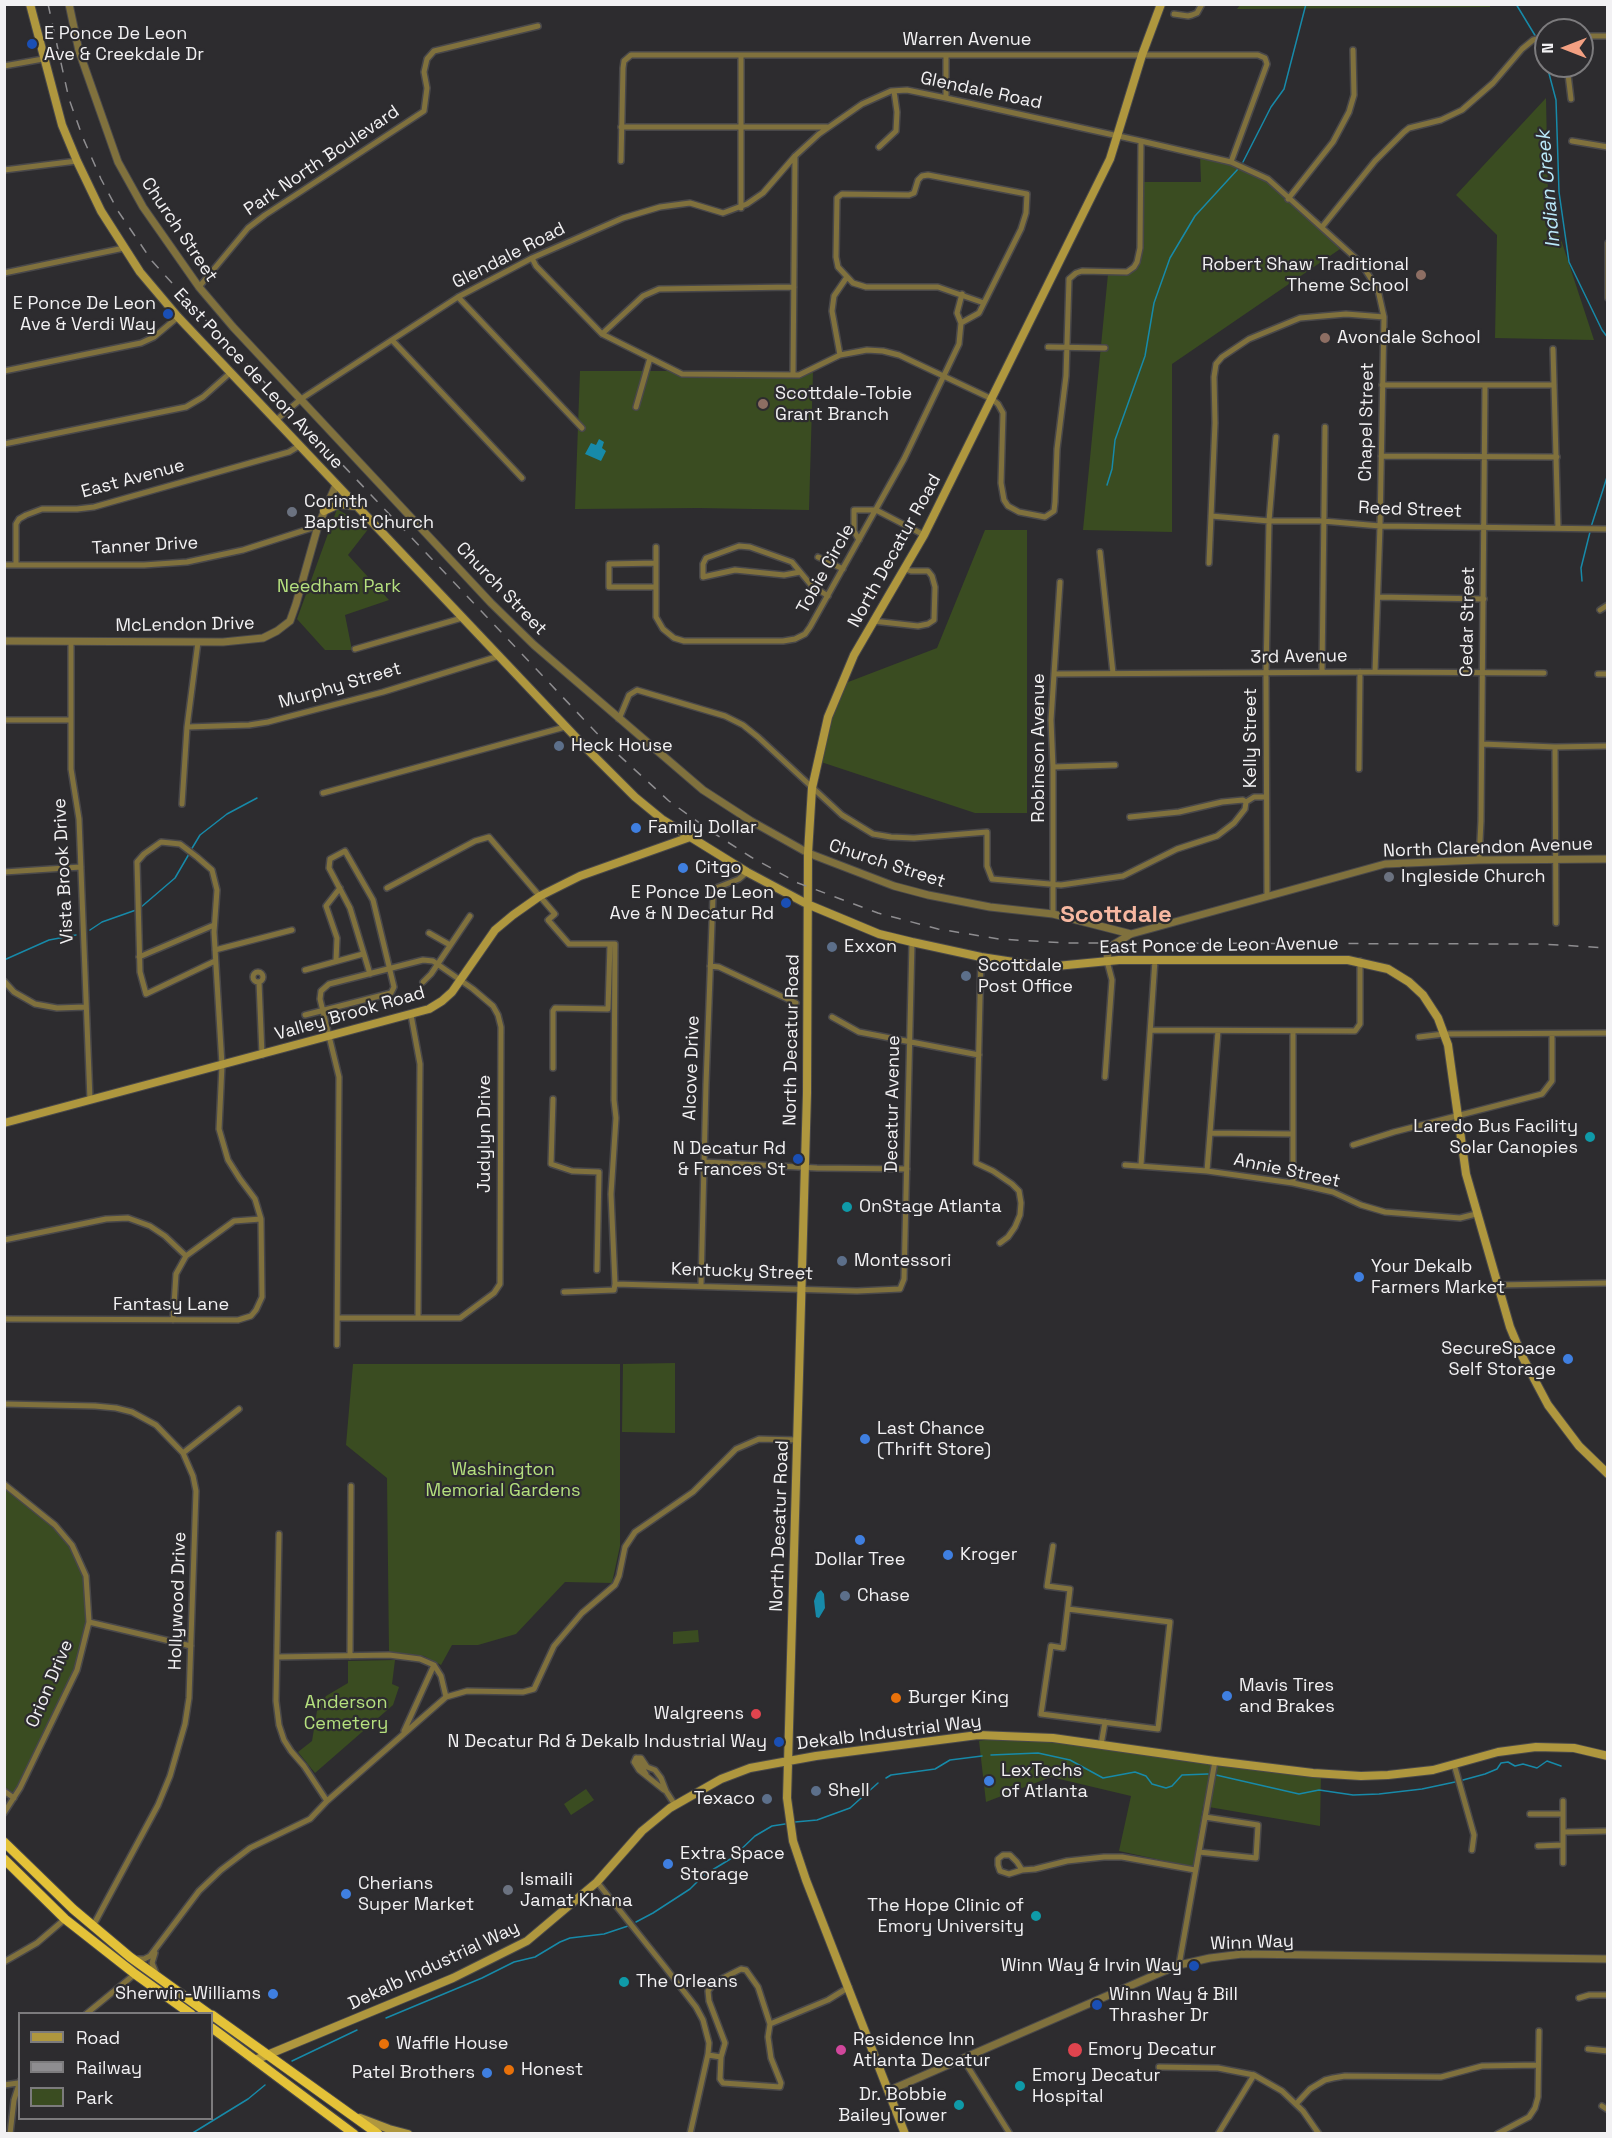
<!DOCTYPE html>
<style>
body{margin:0}
#map{position:relative;width:1612px;height:2138px;overflow:hidden;background:#2d2c2f;font-family:"Space Grotesk",sans-serif}
canvas{display:block}
.frame{position:absolute;inset:0;border:6px solid #f2f1f3;pointer-events:none}
.legend{position:absolute;left:18px;top:2012px;width:195px;height:108px;box-sizing:border-box;background:#2d2c2f;border:2px solid #7c7b7d;margin:0;padding:8px 10px;list-style:none;font-size:18px;color:#f2f1f3}
.legend li{display:flex;align-items:center;gap:12px;height:30px}
.legend b{width:30px;border:2px solid #7c7b7d}
.north{position:absolute;left:1534px;top:18px;width:60px;height:60px;box-sizing:border-box;background:#2d2c2f;border:2px solid #7c7b7d;border-radius:50%;rotate:270deg;font-size:16px;font-weight:700;line-height:24px;text-align:center;color:#f2f1f3}
.north::after{content:'';display:block;margin:auto;width:21px;height:27px;background:#f3a082;clip-path:polygon(50% 0,100% 100%,50% 72%,0 100%)}
</style>
<div id="map">
<canvas width="1612" height="2138"></canvas>
<div class="frame"></div>
<ul class="legend">
<li><b style="height:8px;background:#af973e"></b>Road</li>
<li><b style="height:8px;background:#8e8d90"></b>Railway</li>
<li><b style="height:16px;background:#3a4c21"></b>Park</li>
</ul>
<div class="north">N</div>
</div>
<script>
const g = document.querySelector('canvas').getContext('2d');
g.lineJoin = 'round';
function fillPath(path, color) { g.fillStyle = color; g.fill(path, 'evenodd'); }
const toPath = rows => new Path2D(rows.map(r => 'M' + r).join(''));
function trace(path, color, width, dash) { g.strokeStyle = color; g.lineWidth = width; g.lineCap = dash ? 'butt' : 'round'; g.setLineDash(dash || []); g.stroke(path); }
function label(font, color, halo, rows, align = 'center') {
  g.font = font + ' "Space Grotesk",sans-serif'; g.lineWidth = 4.5; g.setLineDash([]); g.textBaseline = 'middle'; g.strokeStyle = halo; g.fillStyle = color; for (const [text, x, y, turn = 0] of rows) {
    g.save(); g.translate(x, y); g.rotate((+turn || 0) * Math.PI / 180); g.textAlign = isNaN(turn) ? turn : align; if (halo) g.strokeText(text, 0, 0); g.fillText(text, 0, 0); g.restore();
  }
}
const green = toPath([
 [1240,5,1490,4,1490,7,1237,9],
 [1546,98,1548,200,1594,340,1495,338,1497,235,1456,195],
 [1200,153,1241,165,1271,182,1343,247,1172,364,1172,532,1083,530,1108,274,1131,269,1140,253,1142,182,1201,182],
 [580,371,813,371,809,510,699,508,575,509],
 [337,509,369,528,348,555,389,600,345,615,352,650,325,650,297,619],
 [985,530,1027,530,1027,813,975,813,818,761,831,712,843,684,937,648],
 [675,1363,675,1433,622,1432,623,1364],
 [353,1364,620,1364,620,1546,612,1583,565,1582,516,1634,478,1645,452,1645,441,1665,424,1656,389,1652,387,1478,346,1445],
 [4,1484,55,1523,74,1549,87,1575,87,1623,74,1678,14,1794,4,1786],
 [698,1630,699,1642,673,1644,673,1632],
 [395,1660,392,1684,399,1687,393,1705,315,1773,298,1752,312,1741,317,1711,326,1696,348,1683,348,1661],
 [1030,1732,1187,1757,1321,1772,1320,1826,1203,1806,1193,1867,1119,1851,1131,1796,1051,1777,986,1802,979,1741],
 [586,1789,594,1800,571,1815,564,1804]
]);
const water = toPath([
 [599,439,604,442,602,448,606,451,601,461,585,454,591,443,596,445],
 [821,1590,824,1594,825,1608,819,1618,816,1617,814,1601,817,1593]
]);
const stream = toPath([
 [1516,4,1536,37],
 [1538,41,1546,63],
 [1547,66,1556,100,1559,192,1569,262,1602,330,1608,338],
 [1243,162,1271,107,1284,89,1306,4],
 [1107,485,1112,469,1115,440,1145,356,1154,303,1170,258,1195,216,1238,169],
 [1591,527,1608,474],
 [1582,581,1581,568,1590,532],
 [191,850,200,835,227,814,257,798],
 [140,908,175,878,189,854],
 [90,930,102,922,136,910],
 [4,960,49,940,76,935],
 [991,1755,1038,1753,1070,1760,1103,1778,1135,1772,1146,1776,1152,1784,1166,1788,1172,1786,1182,1775,1208,1774],
 [1216,1775,1299,1794,1319,1790,1353,1795,1379,1794,1422,1789,1455,1782],
 [886,1778,891,1775,935,1769,950,1760,982,1756],
 [1463,1780,1485,1774,1497,1769,1501,1763,1508,1762,1515,1766,1523,1764,1537,1768,1547,1761,1561,1766],
 [795,1822,817,1820,850,1808,878,1783],
 [636,1922,653,1913,690,1889,704,1875,732,1858,755,1836,772,1826,785,1824],
 [386,2018,482,1978,514,1962,535,1957,560,1942,570,1938,604,1934,628,1926],
 [292,2061,357,2030],
 [191,2134,248,2099,265,2085]
]);
const minor = toPath([
 [1174,14,1188,16,1192,15,1197,13,1202,4],
 [1582,36,1608,36],
 [741,55,741,208],
 [4,66,43,59],
 [1567,66,1571,99],
 [946,98,946,55],
 [621,127,827,127],
 [1572,141,1608,147],
 [879,147,896,131,897,112,894,91],
 [621,161,623,68,624,61,631,55,1258,55,1265,58,1267,64,1231,162],
 [4,170,77,161],
 [1288,199,1333,142,1349,112,1354,95,1353,50],
 [1322,227,1375,161,1404,132,1409,128,1441,120,1462,110,1493,83,1522,49,1533,40,1546,37],
 [1608,243,1608,298],
 [532,258,536,266,602,334,682,374,799,375,840,355,867,350,883,351,899,355,992,399,998,404,1003,413,1001,483,1004,500,1008,506,1019,512,1045,517,1054,511,1055,502,1057,449,1066,376,1069,279,1076,273,1082,271,1127,272,1134,267,1137,262,1140,248,1141,141],
 [4,273,124,248],
 [199,287,248,228,265,215,424,111,427,88,424,72,427,59,434,51,538,26],
 [458,297,582,428],
 [961,323,957,313,962,294],
 [602,334,643,296,659,289,794,287],
 [392,340,522,478],
 [1048,347,1105,348],
 [1553,349,1558,528],
 [840,355,832,311,834,296,847,277],
 [4,371,141,343,154,337,178,317],
 [793,375,795,156],
 [1382,385,1554,385],
 [636,407,650,358],
 [275,421,301,399,458,297,532,258,623,218,660,207,690,203,723,213,747,204,763,193,795,156,819,134,862,104,891,91,907,90,946,98,1141,141,1231,162,1268,179,1361,263,1378,290,1384,317,1380,526,1375,672],
 [4,444,186,407,203,397,230,373],
 [1381,456,1557,457],
 [1211,516,1269,521,1323,521,1380,526,1608,529],
 [859,540,854,531,854,510,876,510,924,535],
 [656,547,656,617,663,629,674,638,684,641,783,641,795,639,805,634,810,627,904,459,959,344,961,323,979,313,1021,229,1026,213,1027,194,928,175,922,176,918,180,914,193,909,195,842,194,837,198,836,257,838,267,853,283,866,287,938,287,984,303],
 [1100,552,1113,673],
 [818,557,843,569],
 [656,563,609,564,609,587,656,587],
 [1209,563,1215,423,1214,377,1216,364,1222,357,1249,339,1300,318,1346,314,1384,317],
 [4,565,144,565,187,562,243,550,318,526],
 [16,565,16,524,19,519,26,515,42,509,77,509,94,507,289,452,299,446],
 [800,572,784,575,735,570,703,577,703,564,706,558,739,546,750,547,792,562,811,585,828,596],
 [1378,597,1484,599],
 [1600,610,1608,605],
 [873,621,918,626,928,624,934,620,935,587,932,576,928,571,911,571,905,569],
 [71,641,71,769,79,819,90,1100],
 [355,649,462,618],
 [1322,672,1325,427],
 [1054,674,1375,672,1544,673],
 [1598,674,1608,674],
 [619,719,629,695,637,690,725,716,743,725,758,737,842,815,873,834,891,837,914,838,987,832,987,866,992,879,1061,885,1123,876,1177,849,1217,836,1234,823,1245,809,1246,802,1254,797,1266,797],
 [4,720,71,720],
 [187,727,249,725,268,722,383,692,499,656],
 [1482,744,1555,747,1608,746],
 [1555,747,1556,923],
 [1053,767,1115,765],
 [1359,769,1360,672],
 [323,793,565,727],
 [182,804,187,727,198,642],
 [1130,817,1179,812,1222,802,1243,800,1246,802],
 [1479,860,1481,821,1485,385],
 [4,872,81,867],
 [387,888,475,841,489,837,555,914,548,920,569,944,610,944,608,1009,555,1008,553,1011,553,1068],
 [1267,896,1266,673,1269,521,1276,437],
 [1053,914,1053,767,1051,720,1060,582],
 [429,933,450,945],
 [610,944,615,944,614,1100,616,1118,611,1194,615,1284],
 [215,950,292,930],
 [139,957,214,925],
 [981,957,976,1163,993,1171,1012,1184,1019,1191,1021,1203,1020,1215,1015,1227,1008,1237,1000,1243],
 [336,961,337,938,326,906,340,888],
 [710,966,719,967,796,1003],
 [305,970,363,954],
 '253 977a5 5 0 1 1 10 0a5 5 0 1 1-10 0Z',
 [4,981,14,992,35,1004,57,1008,86,1007],
 [259,982,262,1055],
 [423,982,431,974,470,916],
 [305,1015,391,993,394,987,373,900,345,851,330,859,329,868,350,908,370,974],
 [411,1015,420,1064,418,1317],
 [832,1017,859,1032,979,1055],
 [1151,1030,1355,1031,1360,1024,1360,961],
 [1419,1037,1444,1034,1608,1033],
 [1105,1077,1112,980,1107,961],
 [553,1099,551,1164,572,1171,599,1172,597,1270],
 [1210,1133,1293,1134],
 [1353,1145,1394,1132,1542,1094,1552,1081,1552,1034],
 [704,1162,817,1168,907,1169],
 [1125,1165,1207,1171,1293,1183,1333,1192,1361,1205,1385,1212,1460,1218,1476,1214],
 [1141,1165,1155,960],
 [1207,1171,1218,1031],
 [1293,1183,1293,1031],
 [4,1240,106,1219,128,1218,150,1226,165,1236,186,1256],
 [701,1285,706,1084,713,896,716,888,739,879,747,872],
 [1497,1285,1608,1283],
 [564,1292,614,1290,615,1284,857,1291,900,1289,904,1279,912,942],
 [4,1319,238,1320,251,1316,256,1310,262,1297,261,1219,255,1199,240,1179,228,1160,219,1129,222,1065,214,932,217,890,212,870,197,857,180,844,161,842,144,854,137,862,140,972,146,994,215,961],
 [173,1320,176,1274,186,1256,234,1221,261,1219],
 [337,1345,339,1077,320,999,321,991,329,984,423,960,433,961,473,989,493,1006,498,1015,501,1027,500,1284,494,1293,460,1318,338,1318],
 [4,1404,95,1406,116,1408,132,1412,156,1425,183,1453,193,1476,196,1491,189,1698,185,1724,170,1776,158,1805,93,1926],
 [183,1453,239,1409],
 [4,1484,55,1525,72,1545,86,1576,89,1622,77,1670,20,1788,4,1813],
 [279,1534,276,1701,279,1725,284,1740,291,1751,304,1766,327,1801],
 [1053,1546,1047,1586,1070,1589,1063,1648,1051,1646,1041,1714,1158,1729,1170,1622,1068,1609],
 [89,1622,191,1646],
 [350,1656,351,1486],
 [277,1657,389,1655,420,1659,434,1665,441,1676,446,1697],
 [404,1731,434,1665],
 [1101,1745,1105,1722],
 [636,1758,641,1758,647,1767,655,1770,661,1778,666,1791,675,1805],
 [636,1758,634,1762,639,1770,664,1790],
 [636,1758,646,1774],
 [1454,1764,1474,1835,1472,1850],
 [4,1791,14,1798],
 [1563,1801,1563,1863],
 [1530,1814,1563,1814],
 [1564,1832,1608,1831],
 [1538,1846,1563,1845],
 [1199,1852,1256,1858,1258,1825,1205,1817],
 [1022,1870,1017,1862,1010,1855,1003,1855,998,1859,998,1865,1000,1871,1009,1874,1022,1870,1035,1869,1067,1861,1104,1857,1122,1857,1195,1870],
 [597,1882,665,1967,696,2007,703,2020,709,2043,708,2054,690,2134],
 [155,1953,152,1963,156,1973],
 [135,1959,144,1959,150,1956,199,1891,221,1870,250,1848,310,1819,327,1801,446,1697,467,1691,523,1692,534,1689,554,1646,582,1613,615,1585,619,1576,625,1547,635,1532,693,1492,736,1449,759,1439,798,1440],
 [4,1962,37,1943,65,1919],
 [1179,1965,1215,1761],
 [1579,1998,1589,1995,1608,1995],
 [86,2014,135,1974],
 [770,2024,828,2000,849,1987],
 [1588,2049,1608,2051],
 [708,2055,721,2057,720,2079,723,2083,780,2087,781,2083,771,2058,768,2037,770,2024,758,1987,746,1970,741,1969,715,1982,708,1991,709,2001,725,2043,721,2057],
 [963,2059,1010,2134],
 [1159,2067,1218,2068,1254,2075,1282,2091,1303,2111,1319,2134],
 [4,2085,18,2083],
 [1296,2104,1310,2089,1325,2080,1333,2078,1345,2076,1441,2077,1482,2066,1538,2065],
 [1602,2106,1608,2110],
 [10,2134,14,2100,20,2081],
 [1218,2134,1254,2075],
 [1497,2134,1529,2117,1535,2108,1538,2097,1539,2031]
]);
const tertiary = toPath([
 [69,4,79,51,118,162,143,207,199,287,233,327,491,603,534,645,703,790,751,821,808,853,894,886,928,895,990,907,1053,914,1131,934],
 [4,641,223,642,263,638,277,631,290,621,296,604,318,526,336,485],
 [1107,961,1108,950,1111,946,1131,934,1385,864,1479,860,1608,859],
 [888,2091,1155,1975,1179,1965,1210,1958,1242,1954,1608,1959]
]);
const secondary = toPath([
 [30,4,62,125,77,161,101,211,140,272,178,317,586,748,635,797,663,820,747,872,807,904,879,934,912,942,981,957,1046,967,1119,960,1348,960,1388,969,1409,982,1423,995,1438,1018,1448,1045,1466,1174,1510,1327,1522,1356,1548,1405,1579,1446,1608,1474],
 [324,511,339,504,356,506],
 [4,1123,429,1009,442,1001,452,992,495,930,513,915,540,896,580,876,690,837],
 [255,2060,453,1978,527,1941,597,1882,642,1831,670,1808,721,1779,750,1768,816,1756,978,1735,1053,1738,1215,1761,1313,1773,1361,1776,1388,1775,1433,1770,1498,1752,1536,1747,1574,1748,1608,1756],
 [360,2118,389,2129,408,2134],
 [905,2134,806,1880,793,1841,787,1798,807,1093,808,853,812,788,828,717,854,655,924,535,1110,159,1142,55,1161,4]
]);
const trunk = toPath([
 [4,1842,73,1909,130,1957,209,2014],
 [4,1859,65,1919,135,1974,191,2014],
 [212,2015,378,2134],
 [212,2028,354,2134]
]);
const rail = toPath([
 [48,4,69,99,83,138,101,179,118,211,152,261,211,326,610,747,669,801,712,832,751,857,798,883,878,913,938,929,999,939,1066,943,1542,944,1608,948]
]);
const markers = [
 [32,44,6,"#1a4fb4"],
 [1421,275,6,"#8d6e63"],
 [168,314,6,"#1a4fb4"],
 [1325,338,6,"#8d6e63"],
 [763,404,6,"#8d6e63"],
 [292,512,6,"#6b7280"],
 [559,746,6,"#5c6f8a"],
 [636,828,6,"#3f7fe0"],
 [683,868,6,"#3f7fe0"],
 [1389,877,6,"#6b7280"],
 [786,903,6,"#1a4fb4"],
 [832,947,6,"#5c6f8a"],
 [966,976,6,"#5c6f8a"],
 [1590,1137,6,"#0f9aa8"],
 [798,1159,6,"#1a4fb4"],
 [847,1207,6,"#0f9aa8"],
 [842,1261,6,"#5c6f8a"],
 [1359,1277,6,"#3f7fe0"],
 [1568,1359,6,"#3f7fe0"],
 [865,1439,6,"#3f7fe0"],
 [860,1540,6,"#3f7fe0"],
 [948,1555,6,"#3f7fe0"],
 [845,1596,6,"#5c6f8a"],
 [1227,1696,6,"#3f7fe0"],
 [896,1698,6,"#e8710a"],
 [756,1714,6,"#e0444e"],
 [779,1742,6,"#1a4fb4"],
 [989,1781,6,"#3f7fe0"],
 [816,1791,6,"#5c6f8a"],
 [767,1799,6,"#5c6f8a"],
 [668,1864,6,"#3f7fe0"],
 [508,1890,6,"#6b7280"],
 [346,1894,6,"#3f7fe0"],
 [1036,1916,6,"#0f9aa8"],
 [1194,1966,6,"#1a4fb4"],
 [624,1982,6,"#0f9aa8"],
 [273,1994,6,"#3f7fe0"],
 [1097,2005,6,"#1a4fb4"],
 [384,2044,6,"#e8710a"],
 [841,2050,6,"#d1479c"],
 [1075,2050,8,"#e0444e"],
 [509,2070,6,"#e8710a"],
 [487,2073,6,"#3f7fe0"],
 [1020,2086,6,"#0f9aa8"],
 [959,2105,6,"#0f9aa8"]
];
const poiNames = [
 ["E Ponce De Leon",44,34],
 ["Ave & Creekdale Dr",44,55],
 ["Robert Shaw Traditional",1409,265,"right"],
 ["Theme School",1409,286,"right"],
 ["E Ponce De Leon",156,304,"right"],
 ["Ave & Verdi Way",156,325,"right"],
 ["Avondale School",1337,338],
 ["Scottdale-Tobie",775,394],
 ["Grant Branch",775,415],
 ["Corinth",304,502],
 ["Baptist Church",304,523],
 ["Heck House",571,746],
 ["Family Dollar",648,828],
 ["Citgo",695,868],
 ["Ingleside Church",1401,877],
 ["E Ponce De Leon",774,893,"right"],
 ["Ave & N Decatur Rd",774,914,"right"],
 ["Exxon",844,947],
 ["Scottdale",978,966],
 ["Post Office",978,987],
 ["Laredo Bus Facility",1578,1127,"right"],
 ["Solar Canopies",1578,1148,"right"],
 ["N Decatur Rd",786,1149,"right"],
 ["& Frances St",786,1170,"right"],
 ["OnStage Atlanta",859,1207],
 ["Montessori",854,1261],
 ["Your Dekalb",1371,1267],
 ["Farmers Market",1371,1288],
 ["SecureSpace",1556,1349,"right"],
 ["Self Storage",1556,1370,"right"],
 ["Last Chance",877,1429],
 ["(Thrift Store)",877,1450],
 ["Kroger",960,1555],
 ["Dollar Tree",860,1560,"center"],
 ["Chase",857,1596],
 ["Mavis Tires",1239,1686],
 ["and Brakes",1239,1707],
 ["Burger King",908,1698],
 ["Walgreens",744,1714,"right"],
 ["N Decatur Rd & Dekalb Industrial Way",767,1742,"right"],
 ["LexTechs",1001,1771],
 ["of Atlanta",1001,1792],
 ["Shell",828,1791],
 ["Texaco",755,1799,"right"],
 ["Extra Space",680,1854],
 ["Storage",680,1875],
 ["Ismaili",520,1880],
 ["Jamat Khana",520,1901],
 ["Cherians",358,1884],
 ["Super Market",358,1905],
 ["The Hope Clinic of",1024,1906,"right"],
 ["Emory University",1024,1927,"right"],
 ["Winn Way & Irvin Way",1182,1966,"right"],
 ["The Orleans",636,1982],
 ["Sherwin-Williams",261,1994,"right"],
 ["Winn Way & Bill",1109,1995],
 ["Thrasher Dr",1109,2016],
 ["Residence Inn",853,2040],
 ["Atlanta Decatur",853,2061],
 ["Waffle House",396,2044],
 ["Emory Decatur",1088,2050],
 ["Honest",521,2070],
 ["Patel Brothers",475,2073,"right"],
 ["Emory Decatur",1032,2076],
 ["Hospital",1032,2097],
 ["Dr. Bobbie",947,2095,"right"],
 ["Bailey Tower",947,2116,"right"]
];
const streetNames = [
 ["Warren Avenue",967,40],
 ["Glendale Road",981,91,12],
 ["Park North Boulevard",322,161,-34],
 ["Church Street",179,230,56],
 ["Glendale Road",509,256,-27],
 ["East Ponce de Leon Avenue",258,379,47],
 ["Chapel Street",1367,422,-89],
 ["East Avenue",133,479,-15],
 ["Reed Street",1410,510,2],
 ["Tanner Drive",145,546,-3],
 ["North Decatur Road",895,551,-61],
 ["Tobie Circle",826,569,-61],
 ["Church Street",501,589,46],
 ["Cedar Street",1468,622,-89],
 ["McLendon Drive",185,625,-1],
 ["3rd Avenue",1299,657,-1],
 ["Murphy Street",340,686,-16],
 ["Kelly Street",1251,738,-90],
 ["Robinson Avenue",1039,748,-90],
 ["North Clarendon Avenue",1488,848,-2],
 ["Church Street",887,864,18],
 ["Vista Brook Drive",64,871,-93],
 ["East Ponce de Leon Avenue",1219,946,-1],
 ["Valley Brook Road",350,1014,-16],
 ["North Decatur Road",792,1040,-89],
 ["Alcove Drive",692,1068,-88],
 ["Decatur Avenue",893,1104,-89],
 ["Judylyn Drive",485,1134,-90],
 ["Annie Street",1287,1171,12],
 ["Kentucky Street",742,1272,2],
 ["Fantasy Lane",171,1305],
 ["North Decatur Road",780,1526,-88],
 ["Hollywood Drive",178,1601,-88],
 ["Orion Drive",50,1684,-67],
 ["Dekalb Industrial Way",889,1733,-7],
 ["Winn Way",1252,1943,-2],
 ["Dekalb Industrial Way",434,1966,-25]
];
const parkNames = [
 ["Needham Park",339,587],
 ["Washington",503,1470],
 ["Memorial Gardens",503,1491],
 ["Anderson",346,1703],
 ["Cemetery",346,1724]
];
const waterNames = [
 ["Indian Creek",1549,189,-95]
];
const districtNames = [
 ["Scottdale",1116,915]
];
fillPath(green, '#3a4c21');
fillPath(water, '#178aa9');
trace(stream, '#178aa9', 1.5);
trace(minor, '#49484a', 8);
trace(tertiary, '#49484a', 9);
trace(secondary, '#49484a', 10);
trace(trunk, '#49484a', 11);
trace(minor, '#80713d', 5);
trace(tertiary, '#80713d', 7);
trace(secondary, '#af973e', 8);
trace(trunk, '#e4c238', 9);
trace(rail, '#8e8d90', 1.5, [10, 10]);
for (const [x, y, r, color] of markers) { const dot = new Path2D(); dot.arc(x, y, r, 0, 2 * Math.PI); g.fillStyle = color; g.fill(dot); trace(dot, '#2d2c2f', 2); }
label('18px', '#f2f1f3', '#2d2c2f', poiNames, 'left');
label('18px', '#f2f1f3', '#2d2c2f', streetNames);
label('18px', '#b5e07e', '#2d2c2f', parkNames);
label('italic 20px', '#bae9fa', '#2d2c2f', waterNames);
label('bold 24px', '#f7b8a1', '#2d2c2f', districtNames);
</script>
